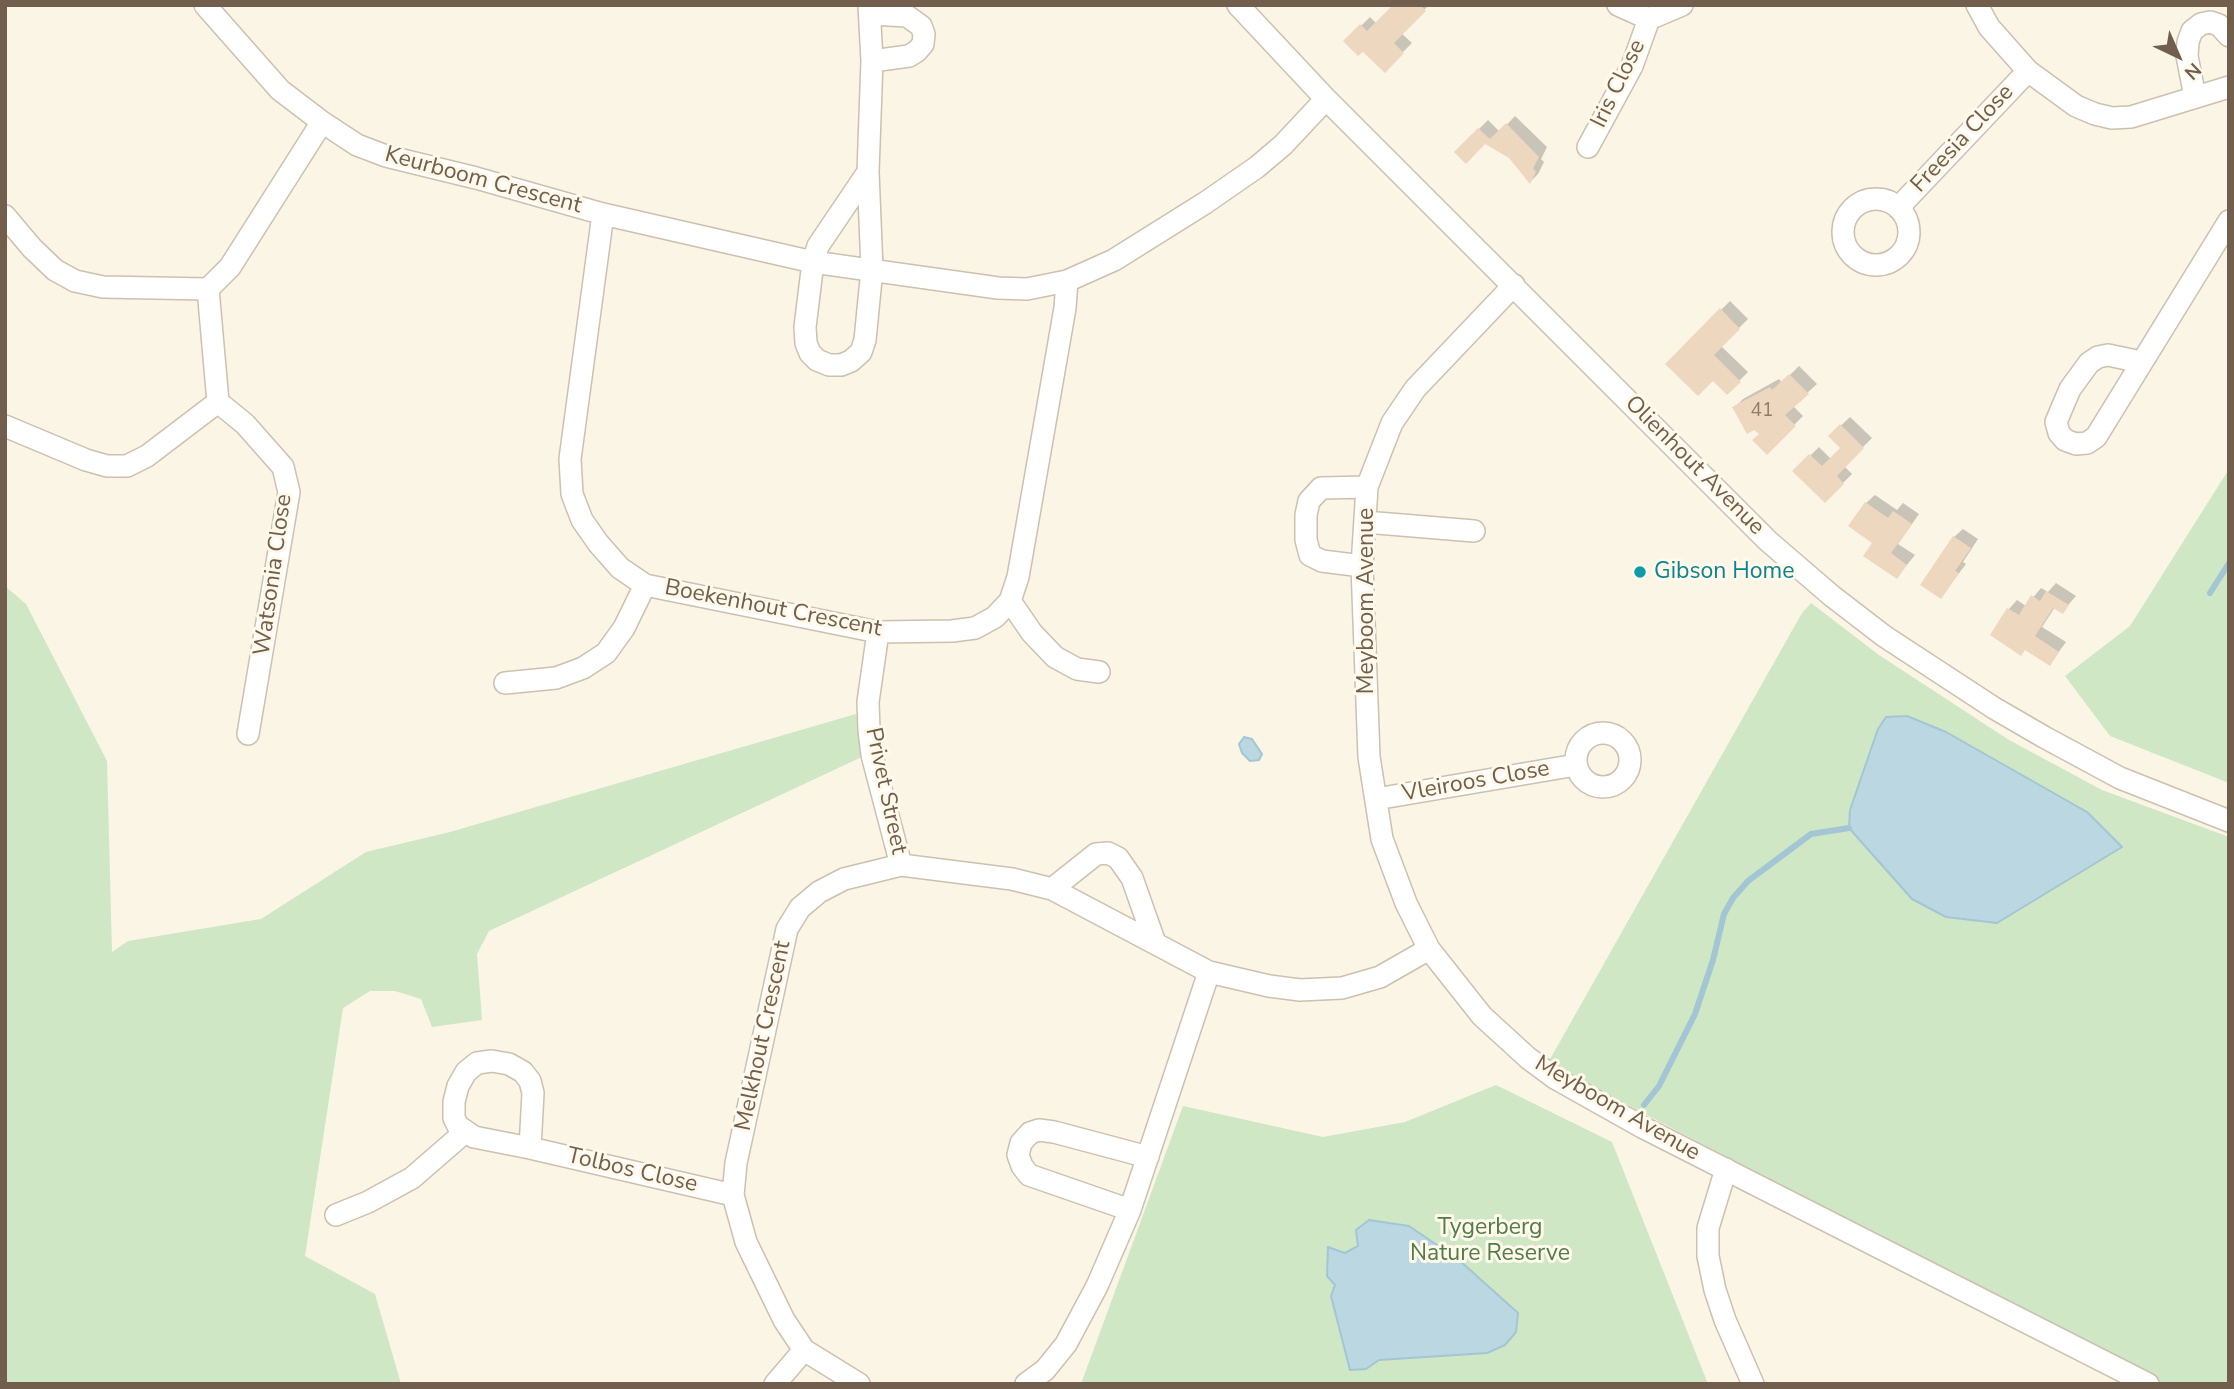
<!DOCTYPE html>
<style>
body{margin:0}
#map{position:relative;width:2234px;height:1389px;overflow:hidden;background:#faf5e5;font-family:"Nunito Sans",sans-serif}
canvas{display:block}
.frame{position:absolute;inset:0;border:7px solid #715e4c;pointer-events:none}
.north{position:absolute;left:2143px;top:21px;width:70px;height:70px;-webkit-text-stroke:5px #fef9eb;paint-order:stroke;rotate:136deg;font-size:19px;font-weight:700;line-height:28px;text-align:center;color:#715e4c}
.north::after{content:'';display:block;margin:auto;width:24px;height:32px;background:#715e4c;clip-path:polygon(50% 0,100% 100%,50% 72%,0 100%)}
</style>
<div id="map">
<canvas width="2234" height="1389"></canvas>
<div class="frame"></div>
<div class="north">N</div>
</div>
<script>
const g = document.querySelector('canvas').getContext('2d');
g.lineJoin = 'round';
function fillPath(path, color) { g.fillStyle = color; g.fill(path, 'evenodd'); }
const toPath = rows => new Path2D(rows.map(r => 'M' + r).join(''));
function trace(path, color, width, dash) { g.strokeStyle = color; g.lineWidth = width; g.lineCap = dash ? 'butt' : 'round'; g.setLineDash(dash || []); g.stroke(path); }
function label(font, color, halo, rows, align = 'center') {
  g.font = font + ' "Nunito Sans",sans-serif'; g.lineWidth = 6; g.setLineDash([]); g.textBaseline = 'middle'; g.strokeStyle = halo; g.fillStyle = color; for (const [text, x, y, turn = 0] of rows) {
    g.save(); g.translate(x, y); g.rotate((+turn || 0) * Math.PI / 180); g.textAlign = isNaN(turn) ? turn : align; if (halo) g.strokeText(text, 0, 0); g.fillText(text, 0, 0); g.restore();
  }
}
const green = toPath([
 [2229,469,2229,783,2110,736,2065,676,2130,626],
 [5,586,26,604,107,761,112,952,128,941,261,919,366,852,450,832,856,714,864,756,489,931,477,954,482,1020,432,1027,421,999,395,991,370,991,343,1008,305,1256,375,1294,401,1384,5,1384],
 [1811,603,1879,655,2009,740,2102,790,2229,837,2229,1384,2162,1384,2136,1372,1569,1074,1549,1061,1802,613],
 [1496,1085,1612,1142,1708,1384,1081,1384,1183,1106,1323,1137,1405,1122]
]);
const water = toPath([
 [1907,716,1946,732,2087,812,2122,847,1997,923,1946,917,1912,899,1849,828,1850,810,1878,729,1886,717,1907,716],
 [1244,737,1252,739,1262,754,1259,760,1250,761,1242,753,1239,744,1244,737],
 [1369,1220,1409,1226,1459,1260,1518,1313,1516,1332,1505,1345,1487,1353,1379,1360,1366,1369,1350,1370,1331,1296,1335,1285,1327,1276,1328,1247,1345,1253,1358,1246,1356,1230,1369,1220]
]);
const shadow = toPath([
 [1395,5,1429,5,1401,33,1412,43,1385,70,1363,49,1346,41,1370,17,1377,24],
 [1515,116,1547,147,1541,159,1544,162,1538,174,1530,182,1510,156,1485,142,1456,152,1488,120,1500,132],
 [1730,301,1748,319,1721,346,1748,372,1727,393,1713,378,1667,364],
 [1799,366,1817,384,1793,406,1803,416,1767,452,1761,434,1734,408,1743,399,1779,379,1782,383],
 [1850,417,1872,438,1844,466,1852,474,1825,501,1795,471,1819,447,1831,459,1842,448,1830,436],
 [1875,495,1897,510,1903,503,1919,514,1898,544,1915,555,1897,577,1874,543,1866,503],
 [1963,529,1978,539,1963,562,1966,564,1941,597,1954,537],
 [2056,583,2076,596,2062,612,2055,607,2042,627,2066,642,2050,664,2026,648,1992,635,2009,609,2017,600,2026,606,2041,588,2048,592]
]);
const stream = toPath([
 [2210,593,2229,563],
 [1644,1105,1659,1086,1695,1014,1713,960,1724,914,1733,898,1748,881,1811,834,1849,828]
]);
const building = toPath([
 [1393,5,1420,5,1426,11,1394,43,1404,53,1385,73,1363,52,1358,56,1343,41,1360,24,1367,31],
 [1506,123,1539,157,1533,168,1536,172,1530,184,1509,158,1485,144,1466,164,1454,152,1478,128,1490,139],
 [1720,308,1740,329,1714,355,1741,382,1727,395,1713,381,1698,396,1665,364],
 [1789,374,1809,394,1785,415,1796,426,1767,455,1752,440,1759,434,1754,430,1747,434,1732,407,1770,387,1772,390],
 [1840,424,1864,448,1837,476,1844,484,1825,503,1792,471,1809,454,1822,466,1840,448,1828,436],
 [1865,502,1888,518,1893,511,1912,524,1891,553,1907,565,1897,579,1863,556,1872,543,1848,526],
 [1953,536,1971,548,1955,571,1959,573,1941,599,1920,585],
 [2046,591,2069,605,2063,614,2053,608,2035,636,2059,652,2050,666,2025,650,2021,656,1990,635,2007,608,2019,615,2031,595,2040,601]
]);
const minor = toPath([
 [205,5,280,90,322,122,357,145,386,156,476,178,603,214,813,262,998,288,1027,289,1067,281,1114,260,1205,203,1257,167,1283,145,1326,99],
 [1238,5,1326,99,1768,541,1832,596,1884,636,1994,708,2044,737,2120,778,2229,821],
 [1618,5,1649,19,1682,5],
 [1977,5,1989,27,2028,71,2076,106,2095,114,2112,118,2131,117,2229,87],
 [871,14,907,16,921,26,924,34,923,44,917,51,909,56,872,61],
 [2195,97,2187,56,2188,42,2192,31,2201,24,2210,22,2219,25,2229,36],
 [1588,147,1632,66,1649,19],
 [868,172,818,246,813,262,805,327,806,343,810,353,817,360,829,365,841,365,851,361,861,352,865,340,872,269,868,172,872,61,869,5],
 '1843 232a33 33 0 1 1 66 0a33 33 0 1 1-66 0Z',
 [1898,208,2028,71],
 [603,214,570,459,572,494,582,520,598,543,620,568,645,585,878,632,952,631,975,628,995,617,1010,601,1018,577,1065,308,1067,281],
 [5,216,32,248,55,270,75,281,103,287,208,289,230,267,322,122],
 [1514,285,1415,389,1392,423,1367,487,1362,566,1369,757,1382,839,1406,903,1429,949,1482,1016,1528,1058,1555,1078,1644,1128,2148,1384],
 [208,289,218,402],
 [2141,362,2108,355,2098,357,2089,363,2070,389,2056,422,2059,433,2065,440,2076,444,2087,443,2096,437,2229,221],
 [218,402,245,424,283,467,289,492,248,734],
 [5,426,86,460,107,466,127,466,147,456,218,402],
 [1365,522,1474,531],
 [1362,566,1322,561,1310,555,1306,540,1306,515,1309,501,1321,488,1367,487],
 [1010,601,1032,633,1055,657,1077,669,1099,672],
 [878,632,868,702,869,730,872,755,901,865],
 [505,683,556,678,583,668,606,653,624,628,645,585],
 '1576 760a27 27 0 1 1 54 0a27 27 0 1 1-54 0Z',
 [1376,799,1576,765],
 [1052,889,1096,854,1108,853,1118,858,1132,878,1155,943],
 [530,1148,533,1093,530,1081,523,1072,509,1064,492,1061,477,1063,466,1072,458,1086,454,1102,454,1118,458,1126,474,1137,530,1148,733,1195],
 [1726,1169,1708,1228,1708,1256,1715,1290,1725,1320,1753,1384],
 [1130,1210,1029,1175,1022,1166,1018,1155,1021,1143,1030,1133,1039,1130,1054,1132,1148,1157],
 [336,1215,368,1202,412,1178,465,1132],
 [775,1384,804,1350],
 [859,1384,804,1350,784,1320,746,1242,733,1195,736,1163,787,929,800,908,819,892,844,879,901,865,1012,879,1052,889,1209,972,1269,986,1300,990,1342,988,1380,977,1429,949],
 [1026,1384,1045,1370,1066,1344,1097,1286,1130,1210,1209,972]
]);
const markers = [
 [1640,572,7,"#0f9aa8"]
];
const numberNames = [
 ["41",1762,411]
];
const streetNames = [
 ["Iris Close",1619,84,-64],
 ["Freesia Close",1963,139,-47],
 ["Keurboom Crescent",483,181,15],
 ["Olienhout Avenue",1694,466,45],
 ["Watsonia Close",274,575,-82],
 ["Meyboom Avenue",1367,601,-90],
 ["Boekenhout Crescent",773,609,11],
 ["Vleiroos Close",1476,782,-10],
 ["Privet Street",885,791,78],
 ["Melkhout Crescent",764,1036,-78],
 ["Meyboom Avenue",1617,1109,30],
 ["Tolbos Close",632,1171,13]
];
const cultureNames = [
 ["Gibson Home",1654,572]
];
const parkNames = [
 ["Tygerberg",1490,1228],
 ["Nature Reserve",1490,1254]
];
fillPath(green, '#cfe7c5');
fillPath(water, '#bbd8e2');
trace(water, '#a2c6d3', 2);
fillPath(shadow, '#0003');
trace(stream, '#a2c6d3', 6);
fillPath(building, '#eed7bf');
trace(minor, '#cdc0af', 24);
trace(minor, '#fff', 21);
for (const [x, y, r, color] of markers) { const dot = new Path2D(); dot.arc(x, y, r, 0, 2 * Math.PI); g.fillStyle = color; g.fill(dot); trace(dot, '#fef9eb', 2.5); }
label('19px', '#907c69', null, numberNames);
label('23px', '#715e4c', '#fef9eb', streetNames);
label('23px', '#0d838f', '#fef9eb', cultureNames, 'left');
label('23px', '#527c48', '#fef9eb', parkNames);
</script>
